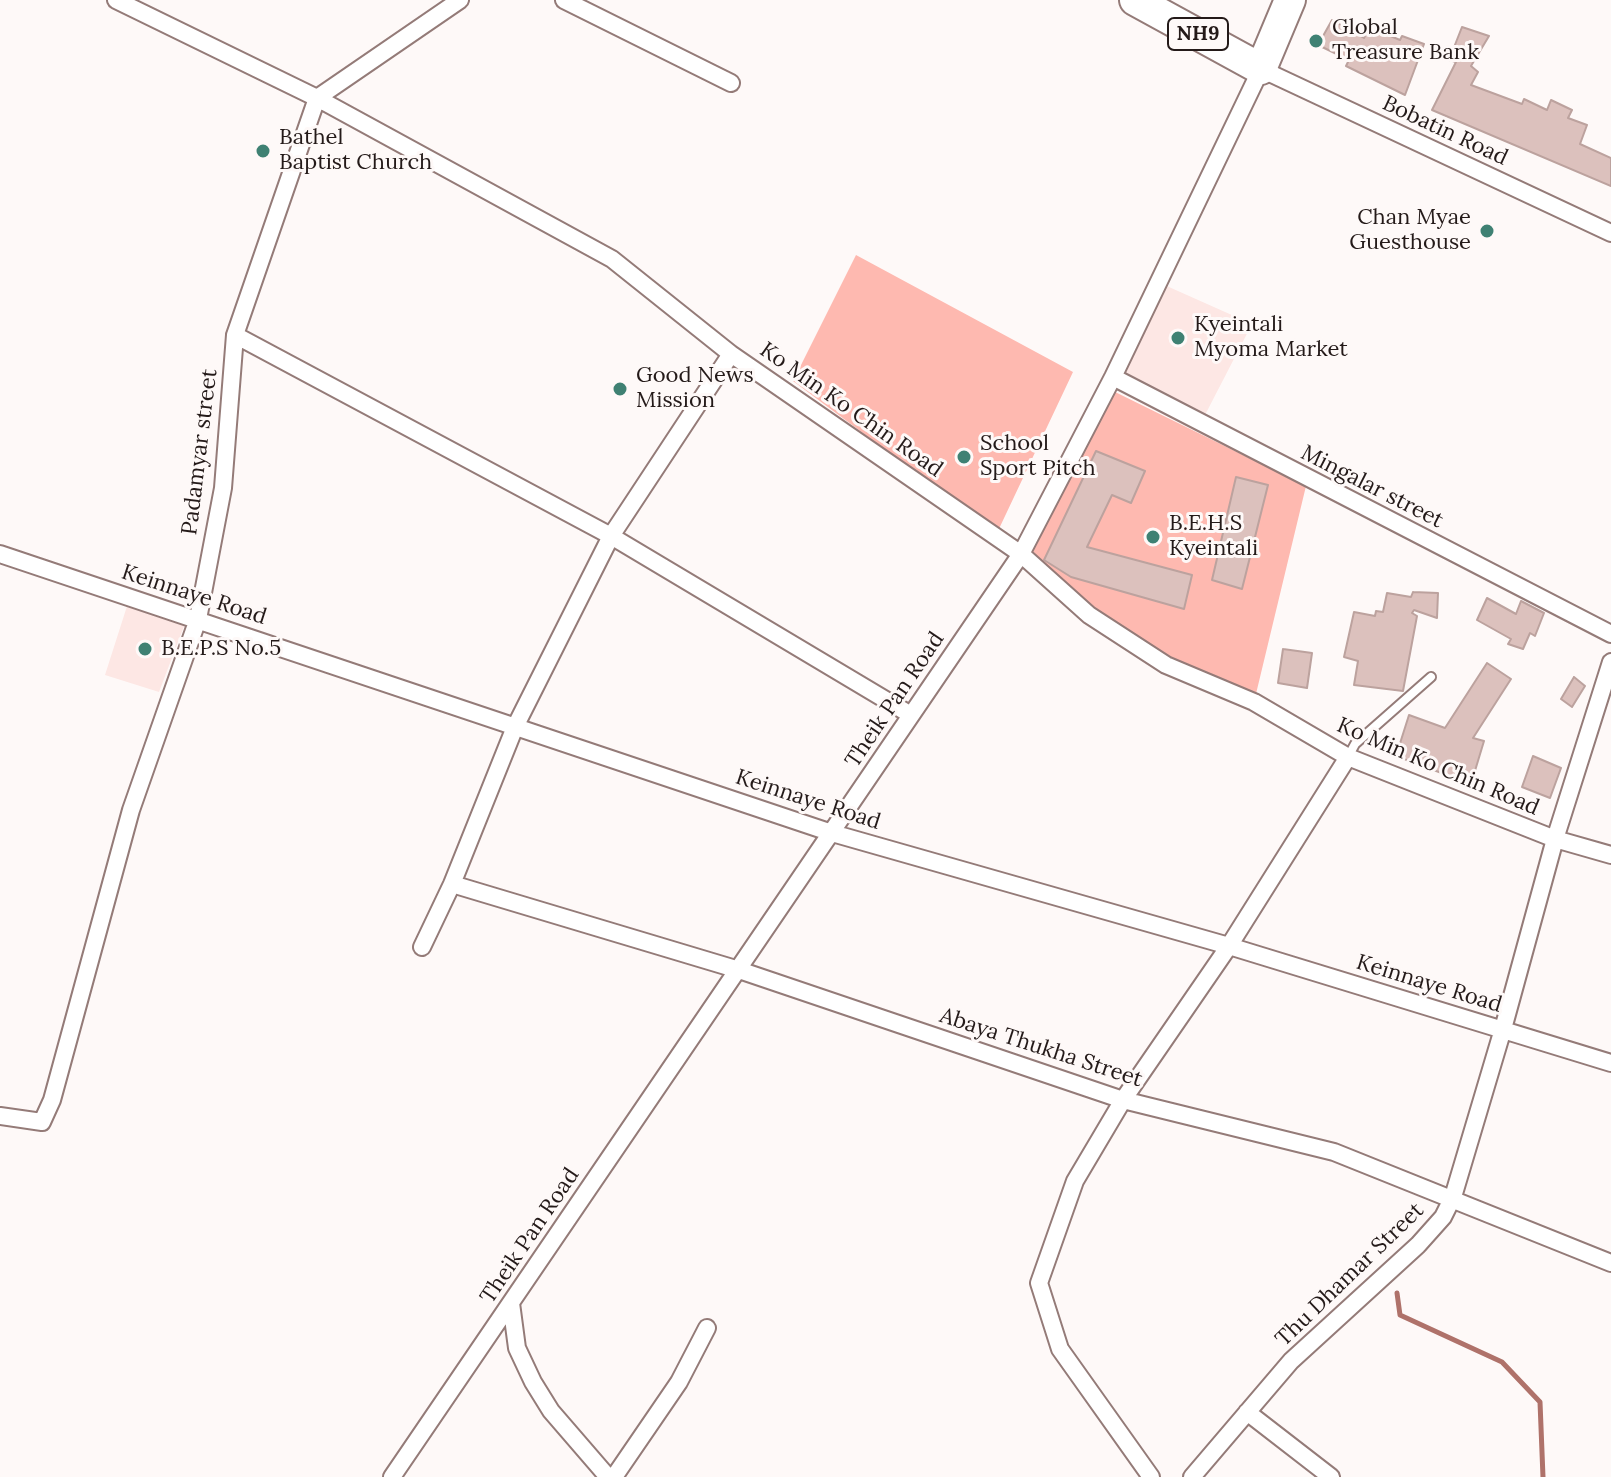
<!DOCTYPE html>
<style>
body{margin:0}
canvas{display:block;background:#fef9f8}
</style>
<canvas width="1611" height="1477"></canvas>
<script>
const g = document.querySelector('canvas').getContext('2d');
g.lineJoin = 'round';
function fillPath(path, color) { g.fillStyle = color; g.fill(path, 'evenodd'); }
const toPath = rows => new Path2D(rows.map(r => 'M' + r).join(''));
function trace(path, color, width, dash) { g.strokeStyle = color; g.lineWidth = width; g.lineCap = dash ? 'butt' : 'round'; g.setLineDash(dash || []); g.stroke(path); }
function label(font, color, halo, rows, align = 'center') {
  g.font = font + ' Lora,serif'; g.lineWidth = 6; g.setLineDash([]); g.textBaseline = 'middle'; g.strokeStyle = halo; g.fillStyle = color; for (const [text, x, y, turn = 0] of rows) {
    g.save(); g.translate(x, y); g.rotate((+turn || 0) * Math.PI / 180); g.textAlign = isNaN(turn) ? turn : align; if (halo) g.strokeText(text, 0, 0); g.fillText(text, 0, 0); g.restore();
  }
}
const built = toPath([
 [1160,283,1252,324,1205,415,1116,369],
 [128,603,186,621,159,692,105,675]
]);
const green = toPath([
 [856,255,1073,372,997,533,793,381],
 [1109,389,1306,486,1255,698,1166,665,1023,565]
]);
const stream = toPath([
 [1397,1293,1400,1315,1502,1362,1540,1402,1543,1477]
]);
const building = toPath([
 [1332,20,1364,38,1369,27,1400,40,1402,36,1424,44,1405,95,1346,66,1349,60,1318,45,1332,20],
 [1462,27,1489,36,1471,66,1478,72,1471,85,1522,104,1524,99,1547,110,1551,100,1572,110,1568,118,1587,125,1580,144,1611,158,1611,186,1432,110,1456,62,1449,60,1462,27],
 [1096,451,1145,471,1131,503,1112,495,1087,547,1192,575,1184,609,1071,577,1044,560,1096,451],
 [1236,477,1268,485,1242,589,1212,580,1236,477],
 [1413,592,1438,593,1437,618,1414,610,1412,613,1417,616,1403,691,1354,685,1358,661,1344,657,1354,612,1375,616,1376,611,1383,612,1387,593,1411,597,1413,592],
 [1487,598,1516,614,1521,601,1544,613,1535,636,1530,633,1523,649,1508,644,1511,639,1477,620,1487,598],
 [1283,649,1312,653,1307,688,1278,683,1283,649],
 [1487,663,1511,679,1473,738,1484,741,1471,784,1396,756,1409,715,1445,728,1487,663],
 [1574,677,1585,686,1572,707,1561,699,1574,677],
 [1533,756,1561,768,1550,798,1522,787,1533,756]
]);
const lane = toPath([
 [1348,757,1355,744,1431,677]
]);
const street = toPath([
 [116,0,317,98,612,259,731,354,1021,554,1089,615,1166,665,1254,702,1348,757,1555,839,1611,855],
 [564,0,731,83],
 [235,335,611,536,911,715],
 [1113,377,1611,634],
 [0,554,832,833,1229,946,1611,1063],
 [452,884,739,970,1123,1100,1334,1152,1611,1263],
 [422,947,452,884,515,727,611,536,731,354],
 [0,1116,42,1122,52,1100,131,810,198,619,223,488,235,335,317,98,460,0],
 [511,1303,517,1348,533,1382,551,1411,608,1477],
 [1247,1412,1331,1477],
 [392,1477,1021,554,1113,377,1261,69,1611,233],
 [614,1477,679,1382,707,1328],
 [1151,1477,1060,1349,1039,1283,1075,1181,1123,1100,1229,946,1348,757],
 [1192,1477,1291,1361,1418,1245,1443,1217,1453,1197,1503,1029,1555,839,1611,662]
]);
const highway = toPath([
 [1135,0,1261,69,1290,0]
]);
const markers = [
 [1316,41,8,"#3f8173"],
 [263,151,8,"#3f8173"],
 [1487,231,8,"#3f8173"],
 [1178,338,8,"#3f8173"],
 [620,389,8,"#3f8173"],
 [964,457,8,"#3f8173"],
 [1153,537,8,"#3f8173"],
 [145,649,8,"#3f8173"]
];
const shields = [
 [1198,34,60]
];
const shieldNames = [
 ["NH9",1198,34]
];
const poiNames = [
 ["Global",1332,28],
 ["Treasure Bank",1332,53],
 ["Bathel",279,138],
 ["Baptist Church",279,163],
 ["Chan Myae",1471,218,"right"],
 ["Guesthouse",1471,243,"right"],
 ["Kyeintali",1194,325],
 ["Myoma Market",1194,350],
 ["Good News",636,376],
 ["Mission",636,401],
 ["School",980,444],
 ["Sport Pitch",980,469],
 ["B.E.H.S",1169,524],
 ["Kyeintali",1169,549],
 ["B.E.P.S No.5",161,649]
];
const streetNames = [
 ["Bobatin Road",1445,131,25],
 ["Ko Min Ko Chin Road",851,410,35],
 ["Padamyar street",200,452,-83],
 ["Mingalar street",1372,487,27],
 ["Keinnaye Road",194,595,18],
 ["Theik Pan Road",895,700,-56],
 ["Ko Min Ko Chin Road",1438,767,23],
 ["Keinnaye Road",808,800,18],
 ["Keinnaye Road",1429,984,17],
 ["Abaya Thukha Street",1041,1048,18],
 ["Theik Pan Road",530,1236,-56],
 ["Thu Dhamar Street",1350,1275,-44]
];
fillPath(built, '#fde7e4');
fillPath(green, '#feb9b0');
trace(stream, '#af726a', 5);
fillPath(building, '#dcc1bd');
trace(building, '#bca29e', 2);
trace(lane, '#947b78', 12);
trace(street, '#947b78', 20);
trace(highway, '#947b78', 34);
trace(lane, '#fff', 8);
trace(street, '#fff', 16);
trace(highway, '#fff', 30);
for (const [x, y, r, color] of markers) { const dot = new Path2D(); dot.arc(x, y, r, 0, 2 * Math.PI); g.fillStyle = color; g.fill(dot); trace(dot, '#fef9f8', 3); }
for (const [x, y, w] of shields) { const box = new Path2D(); box.roundRect(x - w / 2, y - 16, w, 32, 6); g.fillStyle = '#fef9f8'; g.fill(box); trace(box, '#241a19', 2); }
label('bold 20px', '#241a19', null, shieldNames);
label('22px', '#241a19', '#fef9f8', poiNames, 'left');
label('22px', '#241a19', '#fef9f8', streetNames);
</script>
